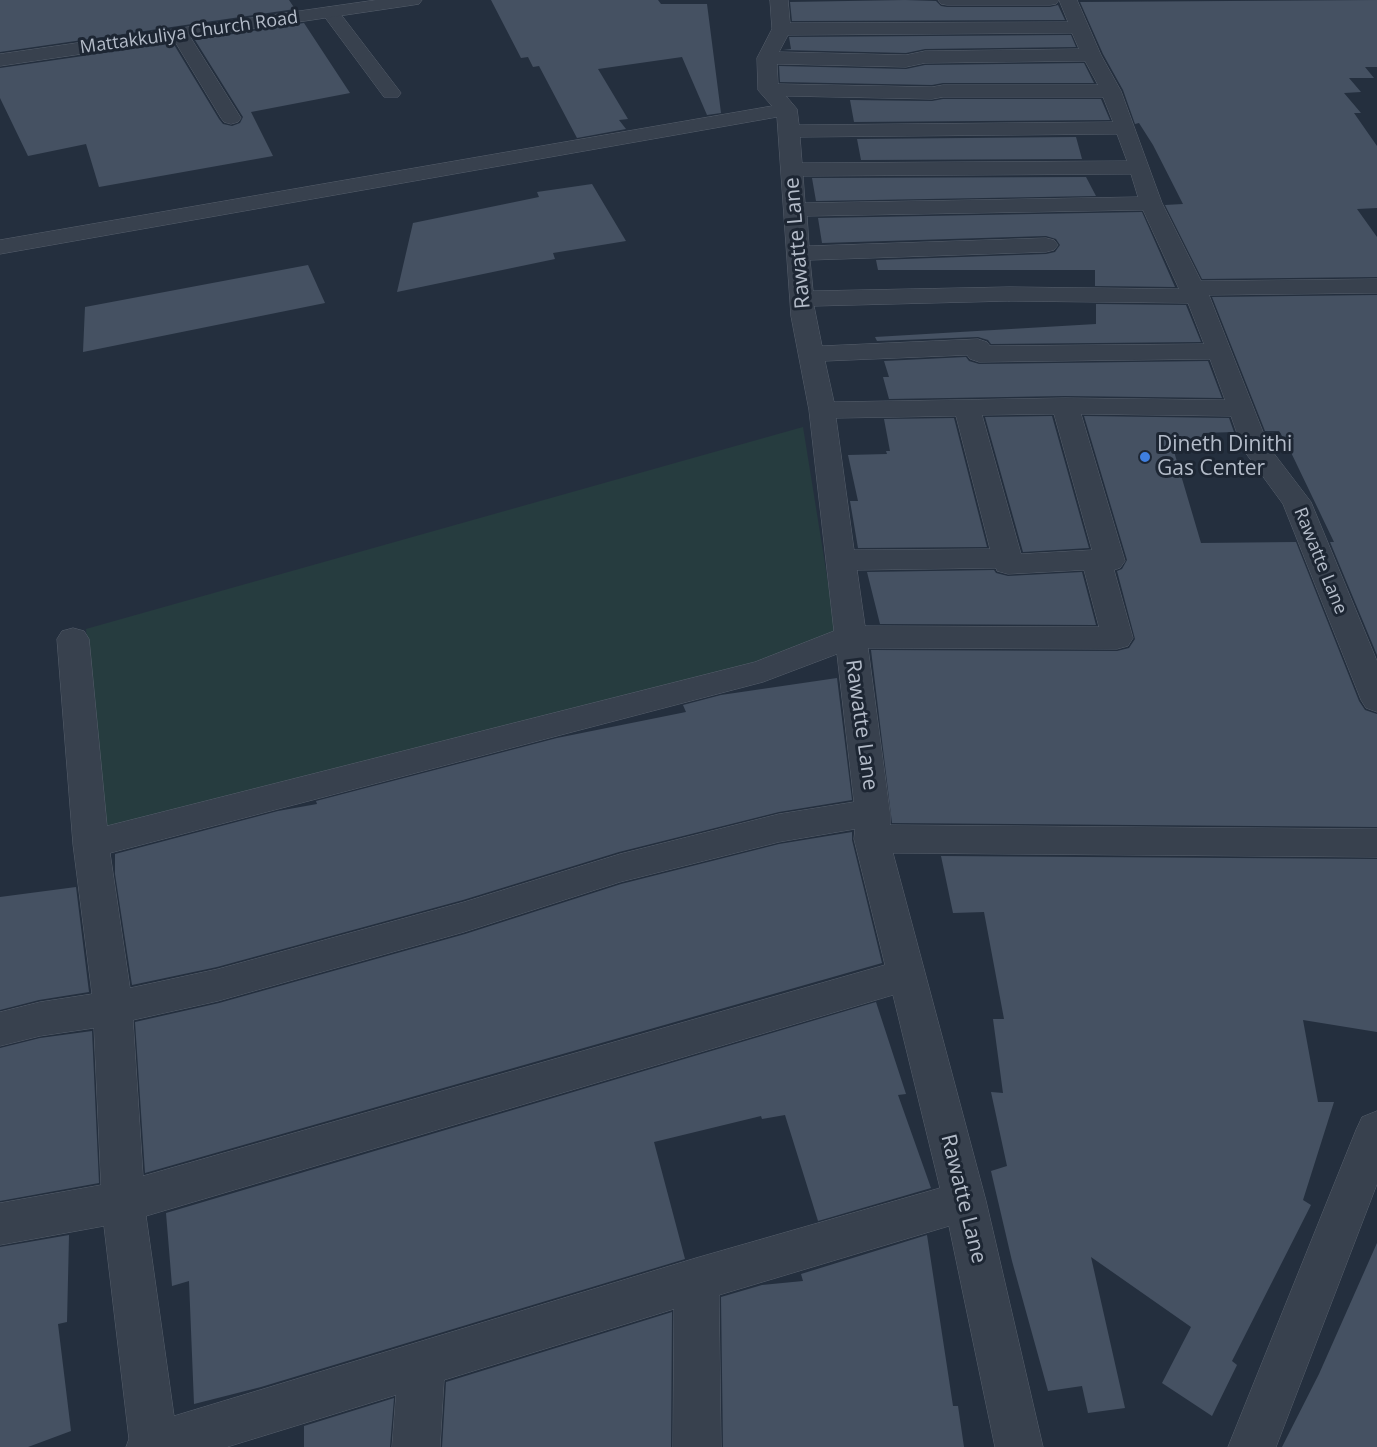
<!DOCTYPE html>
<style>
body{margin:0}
canvas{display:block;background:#242f3e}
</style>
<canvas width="1377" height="1447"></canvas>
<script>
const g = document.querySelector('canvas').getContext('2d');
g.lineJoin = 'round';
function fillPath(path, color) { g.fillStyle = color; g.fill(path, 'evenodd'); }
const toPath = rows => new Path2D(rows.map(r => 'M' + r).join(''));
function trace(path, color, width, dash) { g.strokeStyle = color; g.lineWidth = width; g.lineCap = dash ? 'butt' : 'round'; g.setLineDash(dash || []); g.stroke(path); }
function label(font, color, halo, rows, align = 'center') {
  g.font = font + ' "Open Sans",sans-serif'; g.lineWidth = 6; g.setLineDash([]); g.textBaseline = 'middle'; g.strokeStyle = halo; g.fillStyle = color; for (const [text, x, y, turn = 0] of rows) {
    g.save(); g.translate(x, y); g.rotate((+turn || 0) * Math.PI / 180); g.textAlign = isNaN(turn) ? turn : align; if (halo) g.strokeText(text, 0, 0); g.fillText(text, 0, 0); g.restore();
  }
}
const green = toPath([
 [803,427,838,645,107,826,86,629]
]);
const building = toPath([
 [0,0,289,0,295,9,0,52],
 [491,0,658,0,661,4,707,4,721,113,707,115,682,57,598,69,628,119,619,120,626,129,577,138,539,66,533,67,528,57,521,58],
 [905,0,936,1,941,6,947,7,1050,7,1058,5,1065,20,792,21,790,2],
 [1377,0,1377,67,1365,67,1374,78,1349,78,1361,92,1344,93,1361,113,1354,113,1377,146,1377,208,1357,209,1377,237,1377,277,1202,279,1165,205,1183,204,1153,145,1139,123,1135,124,1123,90,1103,54,1080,2],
 [304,23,350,93,251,112,273,156,99,187,86,144,28,156,0,98,0,68,173,43,219,119,223,124,232,126,240,123,243,117,195,40],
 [1071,35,1076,47,925,49,906,53,783,50,791,49,789,37],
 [1084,63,1094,83,943,83,932,85,780,82,779,66,906,69,925,65],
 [943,99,1101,99,1110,120,854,122,850,100,932,101],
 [1076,137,1082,159,861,160,857,139],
 [1086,177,1096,196,816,201,812,178],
 [592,184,626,241,553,253,555,259,397,292,413,223,539,197,537,192],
 [1142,212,1175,287,1095,286,1095,270,878,270,876,260,1046,254,1055,252,1060,245,1056,239,1046,236,822,243,818,218],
 [308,265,325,303,83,352,85,307],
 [1377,295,1377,655,1330,542,1334,542,1286,442,1279,431,1265,431,1212,297],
 [1096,304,1186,305,1201,342,991,344,988,340,978,337,877,341,875,337,1096,324],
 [966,357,969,361,979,364,1208,361,1222,398,1065,396,889,399,883,377,889,377,884,361],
 [1052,416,1089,548,1023,552,985,417],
 [1084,416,1229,418,1234,432,1203,433,1206,439,1170,438,1201,543,1296,542,1359,701,1365,710,1377,714,1377,827,892,823,871,650,1117,651,1129,648,1135,639,1117,571,1122,569,1127,560],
 [954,418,987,547,858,548,850,501,858,501,848,455,887,454,886,451,890,451,884,419],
 [994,570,996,573,1008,576,1082,572,1096,625,880,624,867,572],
 [837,678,852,800,779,812,619,852,463,900,217,967,132,985,115,874,115,854,278,811,317,804,316,801,557,738,686,712,683,705,721,695],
 [852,832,852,840,882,963,145,1173,135,1022,219,1003,465,934,621,884,779,844],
 [941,856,1377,859,1377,1032,1303,1020,1318,1102,1334,1102,1303,1200,1311,1205,1232,1361,1237,1365,1212,1416,1162,1383,1191,1327,1091,1257,1125,1408,1088,1413,1082,1386,1048,1391,1012,1261,991,1171,1007,1166,991,1092,1003,1093,993,1019,1004,1019,984,912,953,913],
 [76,887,89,992,39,1000,0,1010,0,897],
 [876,1002,906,1094,898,1095,931,1188,818,1221,785,1115,762,1119,761,1116,654,1142,685,1259,261,1387,194,1404,189,1281,172,1286,166,1213],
 [92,1031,99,1183,0,1201,0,1048,40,1038],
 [69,1235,67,1322,58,1324,71,1431,28,1447,0,1447,0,1247],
 [927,1235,953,1406,958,1406,964,1447,723,1447,721,1297,762,1285,803,1281,801,1274],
 [1377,1243,1377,1447,1282,1447,1319,1374],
 [672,1312,671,1447,442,1447,446,1382],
 [394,1398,390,1447,304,1447,304,1426]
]);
const minor = toPath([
 [770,0,788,0,790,23,1068,22,1059,0,1056,4,1050,5,947,5,941,4,938,0,1077,0,1101,55,1121,91,1162,203,1201,281,1377,279,1377,293,1209,295,1269,447,1311,502,1377,661,1377,712,1366,708,1361,700,1283,504,1242,448,1231,416,1081,414,1125,561,1120,568,1114,570,1133,638,1128,646,1117,649,868,648,890,813,890,825,1377,829,1377,857,893,853,986,1201,1043,1447,995,1447,949,1226,719,1295,721,1447,673,1447,674,1309,444,1380,440,1447,392,1447,396,1395,227,1447,126,1447,129,1439,104,1226,0,1245,0,1203,101,1185,94,1028,40,1036,0,1046,0,1012,40,1002,92,994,73,844,57,639,62,631,73,628,84,631,89,639,107,826,755,662,834,631,809,410,791,316,777,117,0,254,0,240,772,106,758,90,757,58,772,29,770,0],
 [1072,33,1079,49,925,51,906,55,779,52,788,35,1072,33],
 [1085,61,1098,85,943,85,932,87,778,84,777,64,906,67,925,63,1085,61],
 [786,96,932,99,943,97,1103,97,1113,122,799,125,797,109,786,96],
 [1117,134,1127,161,802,163,800,137,1117,134],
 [1131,174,1138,197,805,203,803,176,1131,174],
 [1143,210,1179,289,1009,287,813,291,810,260,1046,252,1054,250,1058,245,1054,240,1046,238,809,246,807,216,1143,210],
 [1009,301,1188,303,1204,344,990,346,987,342,978,339,822,346,814,306,1009,301],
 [967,355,970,359,979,362,1210,359,1225,400,1065,398,834,402,825,361,967,355],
 [1054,414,1092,550,1021,554,982,415,1054,414],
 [956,416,990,549,854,550,836,418,956,416],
 [996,568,997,571,1008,574,1084,570,1099,627,865,626,857,570,996,568],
 [837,654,854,802,779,814,620,854,464,902,218,969,130,988,110,853,763,682,837,654],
 [855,829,854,839,885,965,143,1176,133,1020,218,1001,464,932,620,882,779,842,855,829],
 [893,995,940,1188,696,1258,174,1416,146,1216,893,995],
 [330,7,336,8,398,89,401,93,398,97,384,97,321,12,324,8,330,7],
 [180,29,187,31,189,35,241,118,238,122,231,124,224,122,221,118,171,35,173,31,180,29],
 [1377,1111,1377,1184,1276,1447,1228,1447,1356,1130,1362,1117,1377,1111]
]);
const tertiary = toPath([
 [376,0,422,0,419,4,413,5,0,66,0,54,376,0]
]);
const markers = [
 [1145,457,6,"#3f7fe0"]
];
const farStreetnames = [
 ["Mattakkuliya Church Road",189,33,-8],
 ["Rawatte Lane",1320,561,68]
];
const streetNames = [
 ["Rawatte Lane",798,243,-95],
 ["Rawatte Lane",861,725,82],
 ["Rawatte Lane",963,1199,76]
];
const poiNames = [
 ["Dineth Dinithi",1157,445],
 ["Gas Center",1157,469]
];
fillPath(green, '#263c3f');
fillPath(building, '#455162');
trace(minor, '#565f6c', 1);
trace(tertiary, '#565f6c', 1);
fillPath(minor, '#38414e');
fillPath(tertiary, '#38414e');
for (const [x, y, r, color] of markers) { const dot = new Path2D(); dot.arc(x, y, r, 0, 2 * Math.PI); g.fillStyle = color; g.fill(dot); trace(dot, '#1d2633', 2); }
label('18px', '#b4bcc9', '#1d2633', farStreetnames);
label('21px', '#b4bcc9', '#1d2633', streetNames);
label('21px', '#b4bcc9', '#1d2633', poiNames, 'left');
</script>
